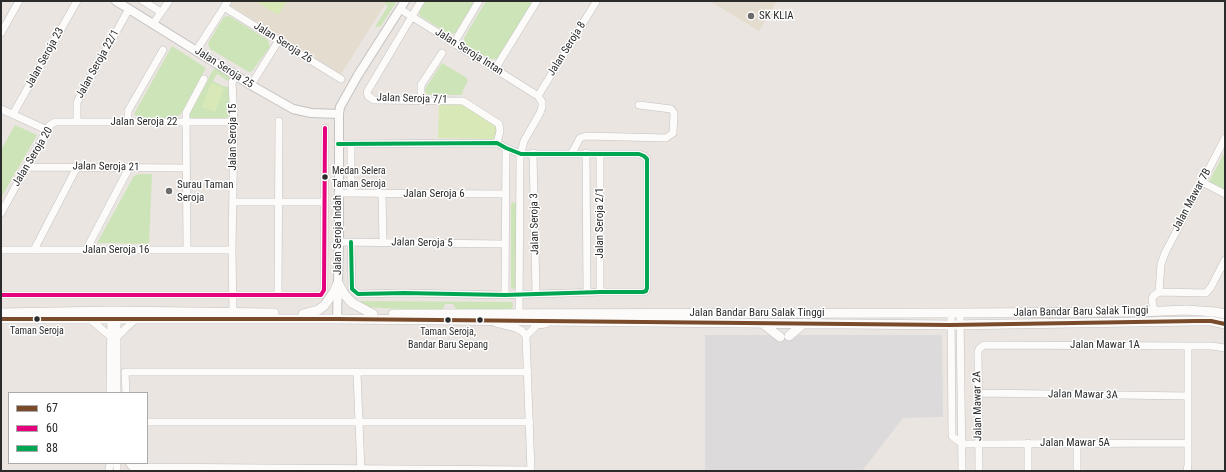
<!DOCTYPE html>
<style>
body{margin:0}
#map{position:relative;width:1226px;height:472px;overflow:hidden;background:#eae5e0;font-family:"Roboto Condensed",sans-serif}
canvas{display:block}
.frame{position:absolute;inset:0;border:2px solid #2b2b2b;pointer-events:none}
.legend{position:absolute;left:8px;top:392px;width:140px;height:72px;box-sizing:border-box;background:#fff;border:1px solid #aaa;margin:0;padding:5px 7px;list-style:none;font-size:12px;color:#2b2b2b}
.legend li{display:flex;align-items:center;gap:8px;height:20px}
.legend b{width:20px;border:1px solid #aaa}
</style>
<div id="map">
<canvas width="1226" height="472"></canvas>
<div class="frame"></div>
<ul class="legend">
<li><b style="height:5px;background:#7a4b2a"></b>67</li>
<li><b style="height:5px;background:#e5007d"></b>60</li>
<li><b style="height:5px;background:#00a651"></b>88</li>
</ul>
</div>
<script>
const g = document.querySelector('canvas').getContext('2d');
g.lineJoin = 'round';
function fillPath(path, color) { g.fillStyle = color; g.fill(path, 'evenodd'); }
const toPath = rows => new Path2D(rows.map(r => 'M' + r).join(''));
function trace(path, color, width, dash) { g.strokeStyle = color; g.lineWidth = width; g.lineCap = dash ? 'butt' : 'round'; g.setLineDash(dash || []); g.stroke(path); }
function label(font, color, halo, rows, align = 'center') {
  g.font = font + ' "Roboto Condensed",sans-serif'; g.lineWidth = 3; g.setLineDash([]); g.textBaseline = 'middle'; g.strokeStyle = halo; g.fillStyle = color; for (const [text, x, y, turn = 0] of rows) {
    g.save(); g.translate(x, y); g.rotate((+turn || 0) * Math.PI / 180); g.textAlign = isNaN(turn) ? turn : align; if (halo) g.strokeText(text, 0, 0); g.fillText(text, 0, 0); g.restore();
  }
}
const industrial = toPath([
 [705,335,942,335,943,417,903,418,862,471,705,471]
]);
const education = toPath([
 [233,1,387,1,341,74,230,5],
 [710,1,777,1,759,31]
]);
const green = toPath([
 [386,1,397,1,381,26,375,27,388,6,384,3],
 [426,1,475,1,455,33,449,34,420,16,419,12],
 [486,1,533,1,497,59,490,59,465,45,464,38],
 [229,16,268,40,270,47,252,71,249,72,210,49,208,43,224,17],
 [172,46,206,68,181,114,174,118,138,118,134,114],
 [442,63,467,78,467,80,468,81,463,90,462,95,430,95,426,94,425,89],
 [217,67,227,74,230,79,228,81,217,74,213,81,223,86,229,87,229,116,227,118,189,119,189,115,204,86,213,70],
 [15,125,37,135,1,198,1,150],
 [1223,155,1225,155,1225,190,1209,182],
 [139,174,152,174,149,244,97,243,134,176],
 [513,202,517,205,516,287,513,289,511,288,511,203],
 [352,301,512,302,513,304,513,306,510,310,457,311,453,304,445,304,442,311,404,311,400,309,365,307]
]);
const pitch = toPath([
 [256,1,287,1,278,15],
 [211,83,224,88,215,112,202,107],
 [439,103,463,104,493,124,497,128,496,139,438,138]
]);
const minor = toPath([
 [143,1,161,12],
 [421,1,367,92,368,96,374,100,463,101,499,124,500,131,497,143],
 [224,7,341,79],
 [400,9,538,96,542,102,542,107,540,113,524,141,520,156,519,318],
 [153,24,169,1],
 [1,33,19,1],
 [454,43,479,1],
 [196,51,228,1],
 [495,69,537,1],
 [251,85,279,40],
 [538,96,596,2],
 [421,100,421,85,442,53],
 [1,109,47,130],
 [13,114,77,1],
 [77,122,77,103,79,98,129,9],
 [128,122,128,111,163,50],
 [1225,138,1165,253,1161,264,1159,292,1206,293,1211,287,1225,260],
 [338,144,497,143,506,148,521,154,639,154,644,156,647,159,647,288,646,291,643,292,600,292,505,295,404,293,358,294,352,289,351,242],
 [533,153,536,294],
 [572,153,580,138,586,136,666,138,673,133,674,113,671,109,639,105],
 [586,153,587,293],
 [600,154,600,292],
 [26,167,186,168],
 [1202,182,1225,194],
 [338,193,506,194],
 [351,193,351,144],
 [382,194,383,242],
 [233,202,325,202],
 [1,213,49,126,55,122,234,122],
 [339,242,505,244],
 [1,250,232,250],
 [34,250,77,167],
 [86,250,129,168],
 [187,250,186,113,204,79],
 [1,295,321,295,324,290,325,128],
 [278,295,279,121],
 [505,295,506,148],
 [1154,311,1152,300,1153,296,1159,292],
 [233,313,232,250,234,122,232,82,236,76],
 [951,313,952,436,962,444],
 [960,313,962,471],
 [91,320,110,336],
 [496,323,516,328,522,331,526,336,531,471],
 [526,336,537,325,546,324],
 [117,337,126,328,135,320],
 [357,373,361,471],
 [110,393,111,315],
 [117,393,117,315],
 [126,393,125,372,528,372],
 [978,393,1188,396],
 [147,422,530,422],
 [1028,443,1028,471],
 [1077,443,1077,471],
 [962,444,1188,443],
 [129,463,132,467,531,470],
 [109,471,110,463],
 [117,471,117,463],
 [979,471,978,352,979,349,984,345,1188,346,1212,346,1225,348],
 [1187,471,1188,465,1188,346]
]);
const tertiary = toPath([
 [116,1,256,88,293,109,311,113,339,114],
 [337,319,339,242,339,114,340,107,358,75,405,1]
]);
const secondary = toPath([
 [338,283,344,294,352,303,373,314],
 [1,313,111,311,274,313],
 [303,314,318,310,324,306,334,292,338,283],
 [393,314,960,313,1140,312,1186,310,1215,312,1225,314],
 [1,319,337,319,950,325,1196,321,1211,321,1225,324],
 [762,323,780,337],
 [789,336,804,323]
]);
const bus1 = toPath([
 [1,319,337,319,950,325,1196,321,1211,321,1225,324]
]);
const bus2 = toPath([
 [1,295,321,295,324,290,325,128]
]);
const bus3 = toPath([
 [338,144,497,143,506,148,521,154,639,154,644,156,647,159,647,288,646,291,643,292,600,292,505,295,404,293,358,294,352,289,351,242]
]);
const markers = [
 [751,16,4,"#6e6c6a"],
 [325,177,3.5,"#2b2b2b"],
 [169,191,4,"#6e6c6a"],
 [37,319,3.5,"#2b2b2b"],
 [448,320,3.5,"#2b2b2b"],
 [480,320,3.5,"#2b2b2b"]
];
const busNames = [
 ["Medan Selera",332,171,"left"],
 ["Taman Seroja",332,184,"left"],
 ["Taman Seroja",37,331],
 ["Taman Seroja,",448,332],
 ["Bandar Baru Sepang",448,345]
];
const poiNames = [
 ["SK KLIA",759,16],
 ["Surau Taman",177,185],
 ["Seroja",177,198]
];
const streetNames = [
 ["Jalan Seroja 26",283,43,32],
 ["Jalan Seroja 8",567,49,-58],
 ["Jalan Seroja Intan",469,52,32],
 ["Jalan Seroja 23",45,58,-61],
 ["Jalan Seroja 22/1",98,64,-61],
 ["Jalan Seroja 25",224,68,32],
 ["Jalan Seroja 7/1",412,99,2],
 ["Jalan Seroja 22",144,122],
 ["Jalan Seroja 15",233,137,-90],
 ["Jalan Seroja 20",33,157,-59],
 ["Jalan Seroja 21",106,167,1],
 ["Jalan Seroja 6",434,194],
 ["Jalan Mawar 7B",1192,200,-62],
 ["Jalan Seroja 2/1",600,223,-90],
 ["Jalan Seroja 3",535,224,-91],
 ["Jalan Seroja Indah",338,235,-90],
 ["Jalan Seroja 5",422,243,1],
 ["Jalan Seroja 16",116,250],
 ["Jalan Bandar Baru Salak Tinggi",1081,312,-1],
 ["Jalan Bandar Baru Salak Tinggi",757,313],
 ["Jalan Mawar 1A",1105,345],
 ["Jalan Mawar 3A",1083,395,1],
 ["Jalan Mawar 2A",978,406,-91],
 ["Jalan Mawar 5A",1075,443]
];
fillPath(industrial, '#dddadc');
fillPath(education, '#e4dcce');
fillPath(green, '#cde4b9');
fillPath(pitch, '#d8e8b6');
trace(minor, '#c3c1c1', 8);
trace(tertiary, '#c3c1c1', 10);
trace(secondary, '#c3c1c1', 10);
trace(minor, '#fcfbfa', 7);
trace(tertiary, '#fcfbfa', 8);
trace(secondary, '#fcfbfa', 9);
trace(bus1, '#7a4b2a', 4);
trace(bus2, '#e5007d', 4);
trace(bus3, '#00a651', 4);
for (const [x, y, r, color] of markers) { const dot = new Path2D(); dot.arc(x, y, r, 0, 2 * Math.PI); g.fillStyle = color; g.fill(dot); trace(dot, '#fff', 1.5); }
label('10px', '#2b2b2b', '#fff', busNames);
label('11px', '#2b2b2b', '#fff', poiNames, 'left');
label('11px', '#2b2b2b', '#fff', streetNames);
</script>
